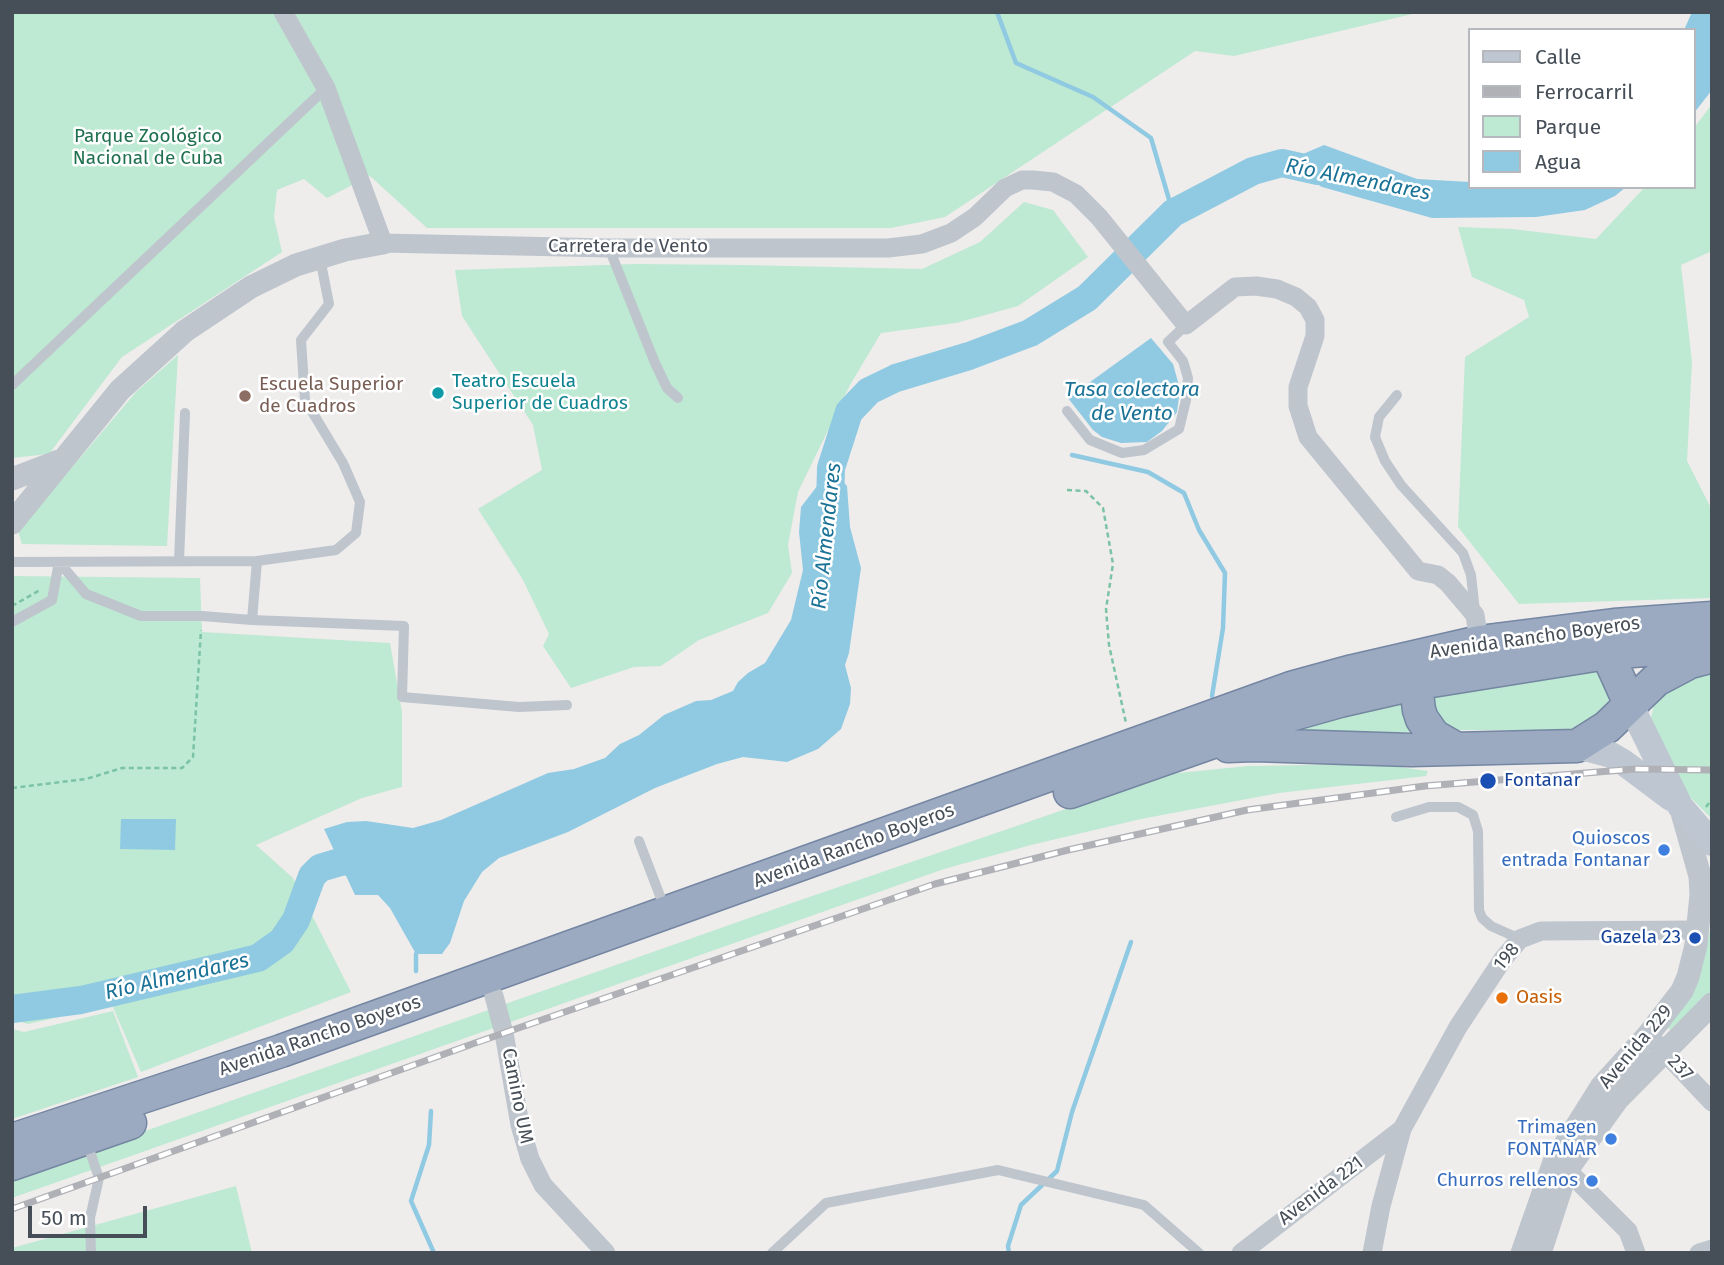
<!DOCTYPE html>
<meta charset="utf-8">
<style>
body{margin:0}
#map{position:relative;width:1724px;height:1265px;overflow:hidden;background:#efecec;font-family:"Fira Sans",sans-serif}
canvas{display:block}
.frame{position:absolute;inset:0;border:14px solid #464e57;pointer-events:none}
.legend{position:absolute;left:1468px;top:28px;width:228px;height:161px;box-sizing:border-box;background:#fff;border:2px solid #b5b8bc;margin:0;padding:9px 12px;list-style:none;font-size:21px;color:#464e57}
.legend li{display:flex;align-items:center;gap:14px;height:35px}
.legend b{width:35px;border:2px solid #b5b8bc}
.scale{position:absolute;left:28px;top:1206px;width:119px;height:32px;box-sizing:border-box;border:4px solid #464e57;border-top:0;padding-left:9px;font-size:21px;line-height:24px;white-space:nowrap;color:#464e57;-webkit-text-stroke:5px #fff;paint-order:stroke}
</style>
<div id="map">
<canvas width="1724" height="1265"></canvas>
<div class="frame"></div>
<ul class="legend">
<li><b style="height:9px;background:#bec6d1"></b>Calle</li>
<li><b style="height:9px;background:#afb1b6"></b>Ferrocarril</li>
<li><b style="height:19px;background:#bee9d2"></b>Parque</li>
<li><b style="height:19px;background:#8fcae2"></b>Agua</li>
</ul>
<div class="scale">50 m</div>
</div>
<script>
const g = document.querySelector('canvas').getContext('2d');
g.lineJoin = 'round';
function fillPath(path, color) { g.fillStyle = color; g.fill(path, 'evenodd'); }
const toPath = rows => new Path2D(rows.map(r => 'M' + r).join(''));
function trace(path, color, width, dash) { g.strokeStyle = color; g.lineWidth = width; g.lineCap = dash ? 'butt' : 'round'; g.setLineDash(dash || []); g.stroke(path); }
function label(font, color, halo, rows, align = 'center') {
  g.font = font + ' "Fira Sans",sans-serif'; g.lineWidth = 5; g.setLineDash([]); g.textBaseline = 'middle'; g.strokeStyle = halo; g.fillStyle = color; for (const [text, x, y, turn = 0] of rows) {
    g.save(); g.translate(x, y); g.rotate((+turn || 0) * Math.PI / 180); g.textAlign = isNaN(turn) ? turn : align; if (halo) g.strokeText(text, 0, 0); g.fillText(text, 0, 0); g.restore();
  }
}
const green = toPath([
 [12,12,1421,12,1234,56,1195,51,945,217,891,228,427,228,370,176,327,198,304,179,277,190,274,217,282,252,122,357,49,454,12,458],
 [1712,104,1712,251,1681,265,1692,362,1687,461,1712,510,1712,598,1519,604,1458,527,1465,357,1529,317,1524,300,1472,277,1458,227,1512,229,1596,239,1645,187,1694,187,1694,128],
 [1024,202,1053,210,1088,257,1018,306,956,323,881,333,850,385,798,492,788,545,792,573,768,613,699,640,661,666,634,667,571,688,543,646,549,634,523,580,478,509,542,470,533,425,462,316,455,270,635,264,744,265,922,269,980,242],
 [178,355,167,546,22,544,18,531,136,392],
 [12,576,200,578,202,632,390,643,402,712,402,787,362,798,256,845,293,878,351,992,141,1072,112,1005,28,1024,12,1019],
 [1603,662,1610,698,1607,705,1602,714,1580,728,1567,730,1456,730,1442,722,1433,710,1432,687],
 [1712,672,1712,819,1683,790,1650,722,1654,704,1666,690,1689,677],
 [1402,693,1420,732,1304,735,1295,730,1295,724],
 [1378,764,1428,771,1426,776,1279,793,1141,819,1031,845,944,869,12,1198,12,1178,786,905,1168,774,1248,766],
 [1712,922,1712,991,1670,1030,1667,1027,1696,985],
 [113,1011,138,1077,12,1119,12,1029,24,1032],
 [236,1186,252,1253,12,1253,12,1248]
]);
const water = toPath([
 [1692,12,1712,12,1712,90,1694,113,1694,30,1684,30],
 [1324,145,1417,179,1470,182,1470,187,1626,187,1615,196,1585,210,1536,217,1432,218,1322,187,1282,163],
 [1151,338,1173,364,1180,389,1177,412,1162,431,1147,442,1121,443,1102,437,1093,430,1068,398],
 [831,468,847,486,850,527,861,568,849,653,845,665,851,688,850,704,841,729,818,749,787,762,743,757,717,764,655,788,568,832,499,858,482,872,464,901,450,943,442,954,416,954,390,908,378,895,355,895,324,829,347,822,366,821,413,828,441,820,548,773,574,769,605,758,620,744,639,735,664,715,696,701,711,700,733,691,738,682,748,673,765,663,791,620,803,570,799,532,801,507],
 [121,819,176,819,175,850,120,849]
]);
const stream = toPath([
 [997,12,1016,63,1093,97,1151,138,1173,213],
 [1072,455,1148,472,1184,493,1199,530,1225,573,1223,628,1212,696],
 [416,954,416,971],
 [431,1111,429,1145,411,1201,434,1253],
 [1009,1253,1008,1246,1021,1205,1057,1171,1072,1112,1131,942]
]);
const river = toPath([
 [830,505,831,468,849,412,869,391,896,378,969,356,1030,333,1087,298,1173,213,1253,171,1282,163,1318,171],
 [12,1009,81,1000,258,958,282,941,296,920,312,876,320,868,340,862,378,858]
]);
const path = toPath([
 [1067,490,1086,491,1103,508,1113,564,1106,609,1109,645,1126,723],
 [12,606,40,590],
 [12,788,86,779,122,768,182,768,193,757,201,630],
 [1706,807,1712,799]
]);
const service = toPath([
 [609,248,655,363,667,388,678,398],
 [12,385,326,88],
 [1397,395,1379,417,1375,437,1385,461,1401,485,1463,553,1471,575,1475,611],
 [1067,411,1090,440,1122,453,1144,450,1179,429,1186,400,1188,378,1183,361,1168,342,1186,325],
 [179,561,185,413],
 [257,561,336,550,356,533,360,502,343,463,305,400,301,340,329,304,320,258],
 [12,562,257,561,252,620,202,616,141,616,86,594,59,562],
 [252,620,404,626,402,697,519,707,567,705],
 [12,622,52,600,59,562],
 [1396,817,1429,807,1458,807,1473,815,1478,831,1479,910,1482,918,1491,926,1520,939],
 [639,841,665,909],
 [87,1143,99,1178,90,1218,91,1253],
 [772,1253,826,1203,998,1170,1144,1205,1199,1253]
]);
const minor = toPath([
 [283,12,326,88,383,243,609,248,888,248,922,244,951,233,975,217,1005,188,1022,180,1033,180,1053,182,1076,194,1099,217,1186,325,1235,287,1256,286,1277,289,1296,297,1308,307,1315,320,1315,336,1298,387,1298,406,1308,437,1418,571,1438,575,1448,583,1475,615,1479,642],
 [494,996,504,1033,520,1125,530,1159,543,1185,606,1253],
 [1656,1043,1712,1102],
 [1557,1164,1567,1170,1628,1231,1636,1253],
 [1241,1253,1402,1129],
 [1372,1253,1381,1206,1402,1129,1458,1027,1503,959,1520,939,1541,931,1698,930],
 [1699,1253,1712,1249]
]);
const tertiary = toPath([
 [12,479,59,461],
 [12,523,120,390,185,331,251,287,296,265,345,250,383,243],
 [1522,1253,1554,1162,1601,1087,1648,1035,1682,991,1688,977,1696,945,1701,895,1700,876,1681,809],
 [1540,1253,1567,1170,1617,1100,1712,1004]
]);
const secondary = toPath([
 [1630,704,1680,806,1712,843],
 [1577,746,1611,755,1623,762,1671,798]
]);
const trunk = toPath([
 [1593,640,1607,653,1630,704],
 [1429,666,1422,674,1419,683,1417,694,1419,710,1422,719,1434,736,1455,748],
 [1228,746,1254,745,1411,750,1577,746,1607,727,1656,680,1690,662,1709,657],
 [1070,792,1290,715,1340,701,1419,683,1607,653,1658,649,1712,650],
 [12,1140,281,1051,1291,688,1353,671,1479,642,1614,625,1712,618],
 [12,1164,130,1123]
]);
const rail = toPath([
 [12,1209,475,1043,935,884,1068,850,1247,810,1425,786,1635,769,1712,770]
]);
const markers = [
 [438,393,7,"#0f9aa8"],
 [245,396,7,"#8d6e63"],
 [1488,781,9,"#1a4fb4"],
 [1664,850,7,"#3f7fe0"],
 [1695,938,7,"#1a4fb4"],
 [1502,998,7,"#e8710a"],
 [1611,1139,7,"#3f7fe0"],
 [1592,1181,7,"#3f7fe0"]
];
const parkNames = [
 ["Parque Zoológico",148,137],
 ["Nacional de Cuba",148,159]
];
const streetNames = [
 ["Carretera de Vento",628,247],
 ["Avenida Rancho Boyeros",1535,638,-8],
 ["Avenida Rancho Boyeros",854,846,-20],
 ["198",1507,957,-51],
 ["Avenida Rancho Boyeros",320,1036,-19],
 ["Avenida 229",1636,1047,-50],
 ["237",1680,1068,47],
 ["Camino UM",517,1096,79],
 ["Avenida 221",1321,1191,-37]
];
const cultureNames = [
 ["Teatro Escuela",452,382],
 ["Superior de Cuadros",452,404]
];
const educationNames = [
 ["Escuela Superior",259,385],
 ["de Cuadros",259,407]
];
const transitNames = [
 ["Fontanar",1504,781],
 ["Gazela 23",1681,938,"right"]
];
const shopNames = [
 ["Quioscos",1650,839],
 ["entrada Fontanar",1650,861],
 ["Trimagen",1597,1128],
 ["FONTANAR",1597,1150],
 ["Churros rellenos",1578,1181]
];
const foodNames = [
 ["Oasis",1516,998]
];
const waterNames = [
 ["Río Almendares",1358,180,11],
 ["Tasa colectora",1132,390],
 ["de Vento",1132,414],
 ["Río Almendares",827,536,-84],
 ["Río Almendares",177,977,-13]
];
fillPath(green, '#bee9d2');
fillPath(water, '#8fcae2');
trace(stream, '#8fcae2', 4.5);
trace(river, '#8fcae2', 28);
trace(trunk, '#7486a2', 35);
trace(path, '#7ac3a5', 2.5, [5, 3.5]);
trace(service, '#bec5cd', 10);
trace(minor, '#bec5cd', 19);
trace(tertiary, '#bec5cd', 23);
trace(secondary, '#bec6d1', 26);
trace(trunk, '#9baac0', 32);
trace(rail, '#afb1b6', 7);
trace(rail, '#fff', 4.5, [13]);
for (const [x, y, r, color] of markers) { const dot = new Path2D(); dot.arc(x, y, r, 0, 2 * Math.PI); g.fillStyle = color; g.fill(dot); trace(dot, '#fff', 2.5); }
label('19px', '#1f704f', '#fff', parkNames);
label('19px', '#464e57', '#fff', streetNames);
label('19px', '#0d838f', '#fff', cultureNames, 'left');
label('19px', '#785e54', '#fff', educationNames, 'left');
label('19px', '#164399', '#fff', transitNames, 'left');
label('19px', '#366cbe', '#fff', shopNames, 'right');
label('19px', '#c56008', '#fff', foodNames, 'left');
label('italic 21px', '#1a7297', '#fff', waterNames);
</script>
